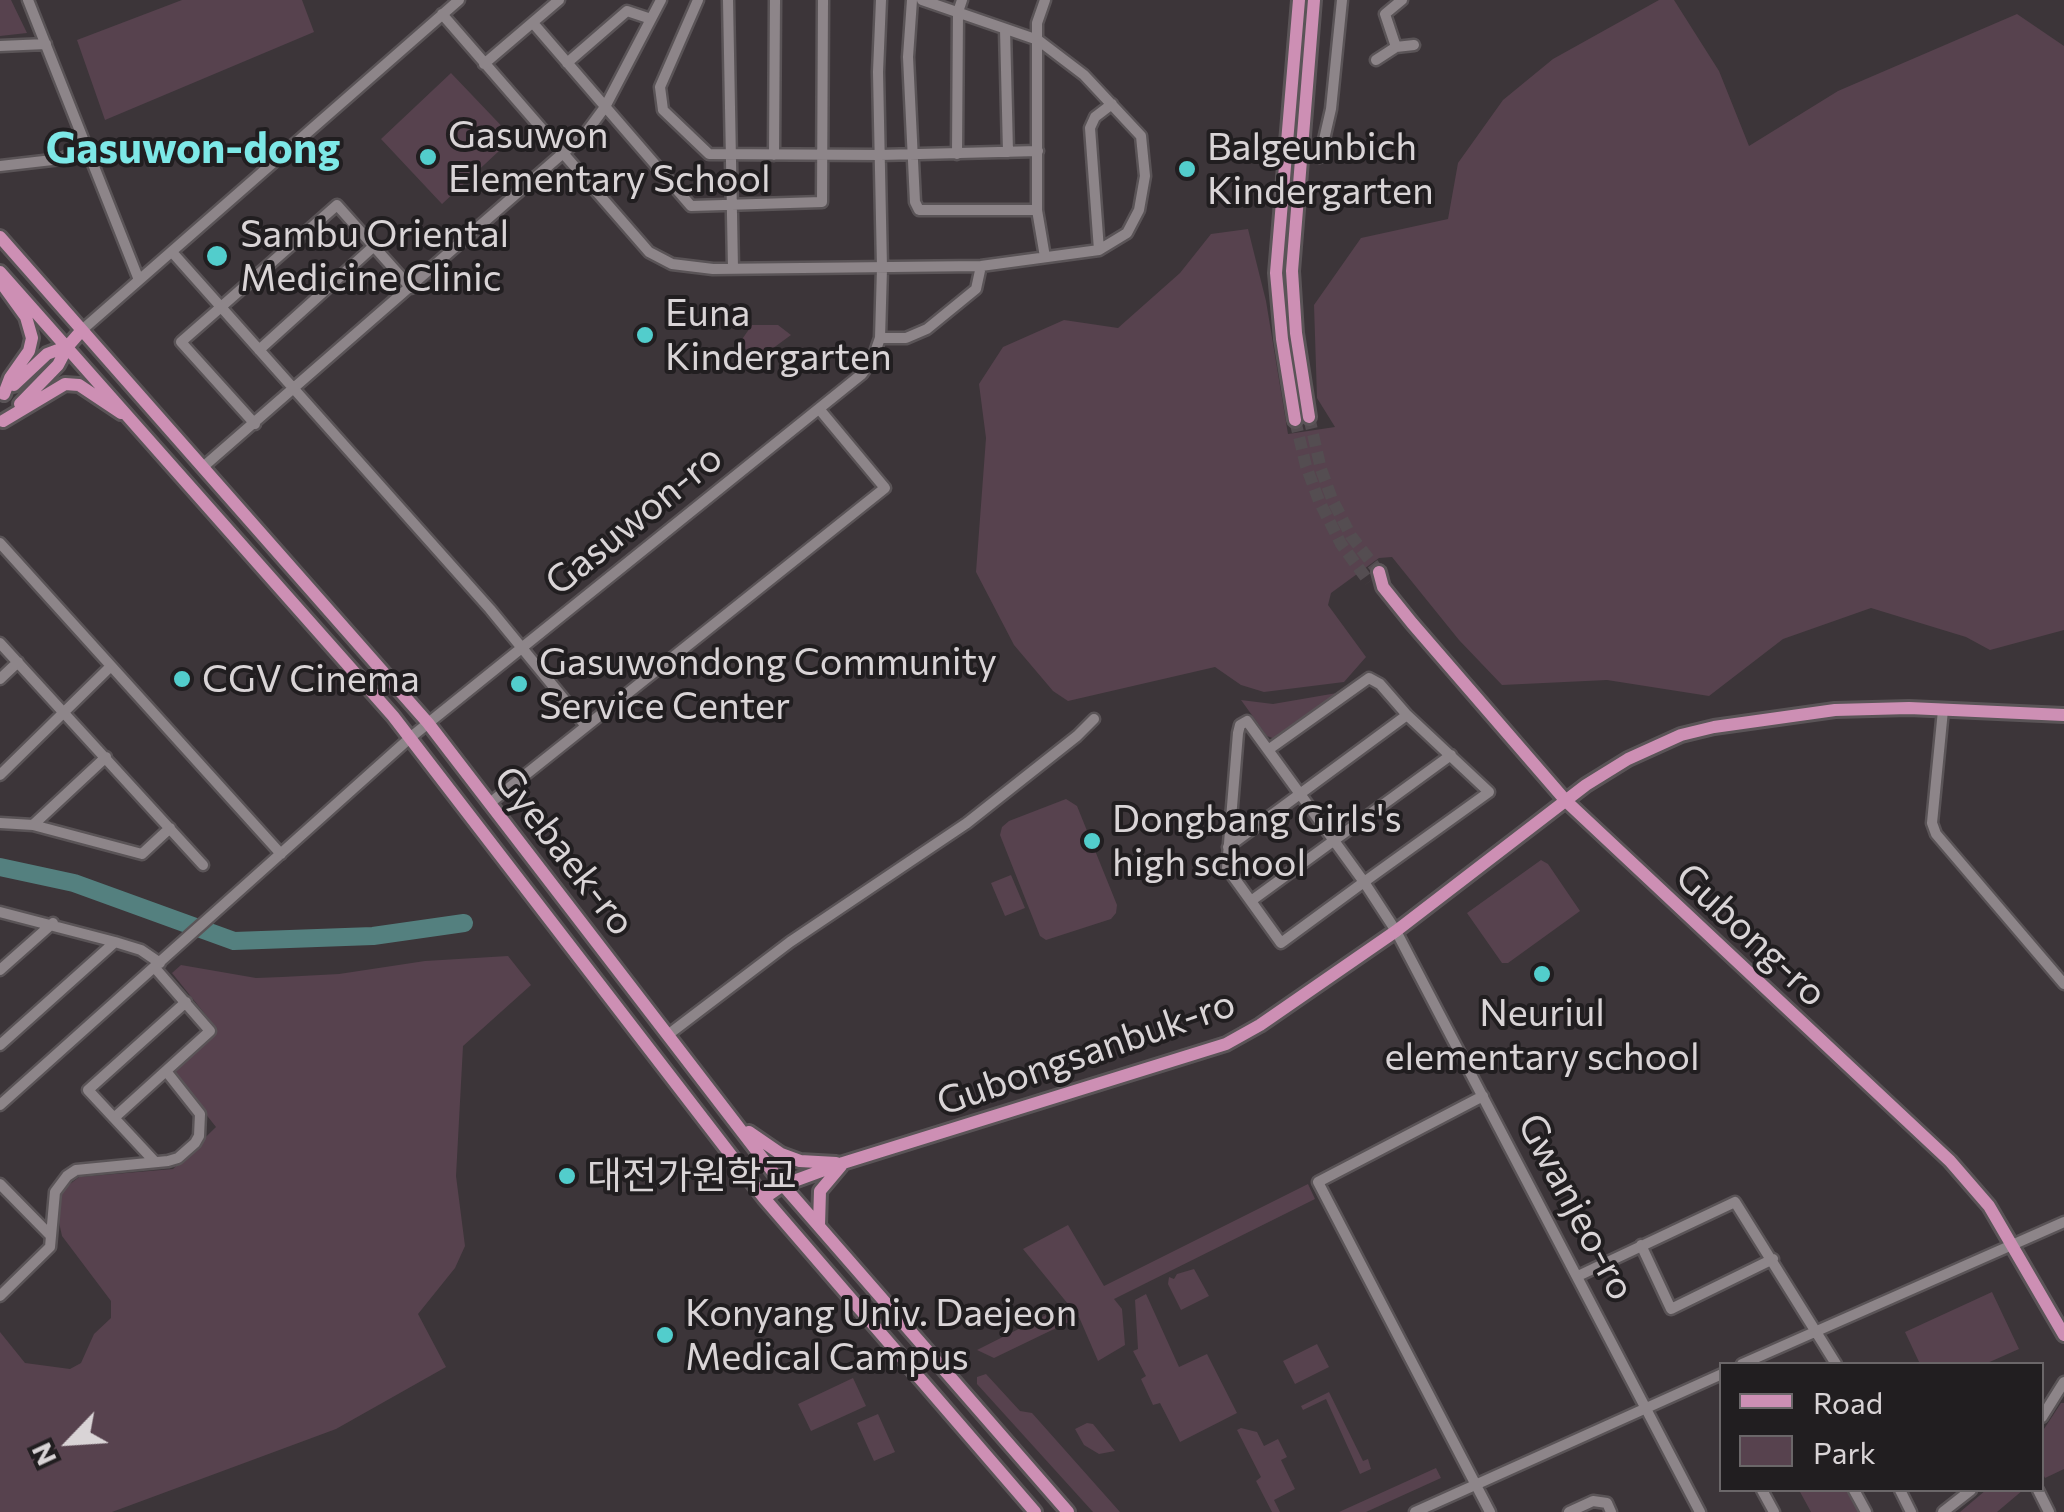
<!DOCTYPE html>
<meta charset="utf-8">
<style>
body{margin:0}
#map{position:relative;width:2064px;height:1512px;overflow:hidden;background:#3c3539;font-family:Commissioner,sans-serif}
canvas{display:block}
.legend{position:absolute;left:1719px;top:1362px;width:325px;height:130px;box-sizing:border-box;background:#211e20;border:2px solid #6b6769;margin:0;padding:12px 18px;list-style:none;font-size:30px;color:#d9d4d6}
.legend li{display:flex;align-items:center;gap:20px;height:50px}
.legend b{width:50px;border:2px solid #6b6769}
.north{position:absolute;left:20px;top:1392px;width:100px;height:100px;-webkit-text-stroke:8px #211e20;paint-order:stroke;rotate:245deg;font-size:28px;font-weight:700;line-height:40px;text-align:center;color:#d9d4d6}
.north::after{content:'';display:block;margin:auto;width:35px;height:45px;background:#d9d4d6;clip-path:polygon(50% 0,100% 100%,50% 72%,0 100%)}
</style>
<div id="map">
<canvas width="2064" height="1512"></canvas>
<ul class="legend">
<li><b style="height:12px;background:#cd8fb4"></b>Road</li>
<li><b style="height:28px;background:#57424e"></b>Park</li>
</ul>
<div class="north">N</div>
</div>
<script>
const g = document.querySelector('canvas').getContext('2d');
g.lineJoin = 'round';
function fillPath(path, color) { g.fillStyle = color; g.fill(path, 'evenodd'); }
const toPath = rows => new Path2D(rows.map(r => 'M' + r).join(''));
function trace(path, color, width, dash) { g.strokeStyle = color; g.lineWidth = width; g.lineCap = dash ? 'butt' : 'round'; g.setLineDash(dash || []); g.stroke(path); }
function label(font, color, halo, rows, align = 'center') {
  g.font = font + ' Commissioner,"Noto Sans KR",sans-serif'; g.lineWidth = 8; g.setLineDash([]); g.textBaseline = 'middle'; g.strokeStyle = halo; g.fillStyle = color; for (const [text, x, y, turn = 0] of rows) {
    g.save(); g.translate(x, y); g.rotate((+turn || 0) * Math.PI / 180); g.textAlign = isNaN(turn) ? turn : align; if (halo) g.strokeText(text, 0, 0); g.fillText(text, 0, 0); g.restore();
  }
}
const green = toPath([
 [0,0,11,0,27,33,0,36],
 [182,0,302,0,314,32,105,120,77,40],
 [1659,0,1674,0,1719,71,1749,146,1838,91,2017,14,2064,46,2064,630,1990,650,1966,637,1871,608,1783,639,1709,696,1607,680,1502,685,1459,640,1392,557,1379,558,1331,593,1328,605,1366,657,1344,682,1264,692,1241,685,1215,667,1068,701,1053,691,1014,645,976,572,986,438,979,384,1003,347,1064,320,1118,328,1180,273,1211,234,1248,229,1266,301,1288,434,1335,427,1317,398,1314,305,1361,238,1448,219,1458,163,1503,100,1553,59],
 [451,73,513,138,442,204,381,139],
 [752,325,778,325,791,335,761,357,738,345],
 [1337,693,1275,739,1267,736,1241,700,1273,704],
 [1066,799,1077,806,1117,905,1116,913,1111,919,1046,940,1040,936,1000,835,1002,827,1009,821],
 [1541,860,1548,864,1580,911,1508,963,1502,963,1467,913],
 [1011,875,1025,908,1005,916,991,883],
 [508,956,531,985,463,1046,456,1176,465,1246,455,1268,418,1314,446,1367,336,1429,112,1512,0,1512,0,1332,25,1363,70,1369,81,1363,94,1334,111,1318,111,1301,62,1236,57,1213,60,1192,79,1177,173,1169,216,1127,174,1074,175,1069,217,1029,172,973,181,965,256,978,282,977,339,974,425,961],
 [1308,1184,1315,1199,1114,1299,1122,1309,1125,1345,1098,1361,1079,1317,994,1358,977,1350,1068,1304,1023,1249,1068,1225,1104,1286],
 [1194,1269,1209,1296,1181,1310,1168,1284,1169,1277,1174,1279,1177,1274],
 [1992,1292,2019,1349,1985,1364,1920,1364,1905,1332],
 [1146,1294,1179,1367,1207,1354,1237,1413,1180,1442,1160,1403,1153,1405,1141,1379,1146,1376,1133,1351,1138,1349,1135,1300],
 [1317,1344,1329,1367,1295,1384,1283,1361],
 [986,1374,1020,1411,1032,1413,1120,1512,1093,1512,977,1384,977,1377],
 [853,1378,866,1406,811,1431,798,1404],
 [1329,1392,1363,1461,1368,1459,1371,1469,1360,1474,1326,1399,1303,1410,1301,1406],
 [2061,1403,2064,1403,2064,1469,2045,1478,2042,1472,2042,1432],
 [878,1414,895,1452,874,1461,857,1423],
 [1087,1423,1093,1424,1115,1451,1099,1454,1084,1445,1075,1429],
 [1241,1428,1257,1432,1264,1446,1278,1439,1287,1457,1281,1460,1295,1489,1274,1500,1280,1512,1272,1512,1256,1481,1261,1477,1237,1430],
 [1436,1468,1441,1478,1366,1512,1339,1512],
 [1799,1490,1850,1490,1863,1512,1811,1512],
 [1986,1490,2023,1490,1997,1512,1960,1512]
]);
const river = toPath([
 [0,867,74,883,234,941,373,936,464,923]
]);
const majorTunnel = toPath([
 [1309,417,1321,469,1332,499,1351,536,1379,572],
 [1295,420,1306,466,1319,501,1341,544,1369,582]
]);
const minor = toPath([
 [28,0,139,280],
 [698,0,660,87,663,110,709,154,880,155,1038,151],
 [728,0,733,268],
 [912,0,908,57,915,202,919,210,1037,210],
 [442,14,649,252,672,264,713,269,981,266,1099,250,1127,233,1139,210,1145,176,1141,136,1084,75,1038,40,922,0],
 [533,23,691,206,822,202,823,0],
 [1005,29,1008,152],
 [0,46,46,44],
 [1396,47,1385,14,1402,0],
 [1376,60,1396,47,1414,45],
 [567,63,627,11,651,19],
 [484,64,559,0],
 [957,154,958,12,962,0],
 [774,155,775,0],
 [1320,157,1331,109,1342,0],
 [0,166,61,159,85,148],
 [1099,250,1090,128,1095,117,1112,104],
 [172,252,490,609,586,726],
 [1045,257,1037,210,1037,23,1045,0],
 [82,330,459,0],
 [880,338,906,338,927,329,976,289,981,266],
 [259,350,374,246],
 [255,424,181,342,221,307,337,205,411,288],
 [203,467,585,134,605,107,661,0],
 [0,543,281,854],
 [0,643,203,865],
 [0,679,18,662],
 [1943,710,1932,823,1936,834,2064,984],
 [1268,750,1369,678,1380,684,1407,715,1489,792,1364,882,1281,943,1227,868,1238,733,1240,725,1247,721,1364,882,1396,931,1700,1512],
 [0,775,110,667],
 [490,803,885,488,820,410],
 [0,823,33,825,142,854,170,828],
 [33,825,106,757],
 [1228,847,1407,715],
 [1251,901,1451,755],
 [0,912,115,942,141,950,160,963],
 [0,970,53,923],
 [669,1034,790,942,967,823,1077,736,1094,719],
 [0,1045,115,942],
 [1483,1096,1318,1182,1490,1512],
 [0,1105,411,737,862,374,873,358,880,338,882,268,878,72,881,0],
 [114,1118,210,1031,155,968],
 [155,1162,88,1090,186,1002],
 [0,1184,51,1236],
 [1641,1245,1671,1309,1773,1259],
 [1578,1276,1735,1202,1836,1364],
 [0,1296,50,1247,55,1192,67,1176,76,1170,168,1161,178,1158,195,1143,199,1136,200,1114,166,1071],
 [1742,1364,2064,1222],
 [2042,1417,2064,1382],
 [1762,1490,1774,1512],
 [1854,1490,1866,1512],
 [1900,1490,1911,1512],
 [2038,1490,2049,1512],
 [1415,1512,1722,1374],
 [1569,1512,1593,1501,1607,1503,1611,1512],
 [1943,1512,1971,1490]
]);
const major = toPath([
 [0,237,428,723,783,1185,1068,1512],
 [0,272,393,716,764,1198,1035,1512],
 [0,281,26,317,32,338,29,351,10,378,4,394],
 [14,385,47,354,68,346],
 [20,404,58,365,68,346,82,330],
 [1309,417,1296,333,1292,271,1314,0],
 [1295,420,1282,339,1276,273,1299,0],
 [3,421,65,384,79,385,121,413],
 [1379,572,1383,587,1412,623,1566,801,1950,1161,1989,1206,2064,1335],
 [749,1132,781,1154,800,1161,836,1163],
 [764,1198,783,1185,843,1163,1226,1044,1260,1025,1396,931,1586,785,1628,759,1681,735,1714,727,1835,710,1909,708,2064,715],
 [819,1225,820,1191,841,1166]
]);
const markers = [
 [428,157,10,"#52cdcc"],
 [1187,169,10,"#52cdcc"],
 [217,256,12,"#52cdcc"],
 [645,335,10,"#52cdcc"],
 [182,679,10,"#52cdcc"],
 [519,684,10,"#52cdcc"],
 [1092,841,10,"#52cdcc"],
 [1542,974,10,"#52cdcc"],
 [567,1176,10,"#52cdcc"],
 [665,1335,10,"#52cdcc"]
];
const poiNames = [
 ["Gasuwon",448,135],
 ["Elementary School",448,179],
 ["Balgeunbich",1207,147],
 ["Kindergarten",1207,191],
 ["Sambu Oriental",240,234],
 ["Medicine Clinic",240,278],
 ["Euna",665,313],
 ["Kindergarten",665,357],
 ["Gasuwondong Community",539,662],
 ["Service Center",539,706],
 ["CGV Cinema",202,679],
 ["Dongbang Girls's",1112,819],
 ["high school",1112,863],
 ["Neuriul",1542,1013,"center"],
 ["elementary school",1542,1057,"center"],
 ["대전가원학교",587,1176],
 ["Konyang Univ. Daejeon",685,1313],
 ["Medical Campus",685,1357]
];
const streetNames = [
 ["Gasuwon-ro",634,520,-39],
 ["Gyebaek-ro",564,851,52],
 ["Gubong-ro",1751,935,43],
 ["Gubongsanbuk-ro",1086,1053,-19],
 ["Gwanjeo-ro",1576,1207,62]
];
const quarterNames = [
 ["Gasuwon-dong",193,149]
];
fillPath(green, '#57424e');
trace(river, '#54807f', 18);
trace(majorTunnel, '#544d51', 12, [12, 6]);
trace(minor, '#5a5457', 15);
trace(major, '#5a5457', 18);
trace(minor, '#8d8589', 10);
trace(major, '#cd8fb4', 12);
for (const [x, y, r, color] of markers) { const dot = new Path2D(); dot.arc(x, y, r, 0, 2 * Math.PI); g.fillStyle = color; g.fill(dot); trace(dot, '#211e20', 4); }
label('38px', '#d9d4d6', '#211e20', poiNames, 'left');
label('38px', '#d9d4d6', '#211e20', streetNames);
label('bold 42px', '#7de8e7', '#211e20', quarterNames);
</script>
